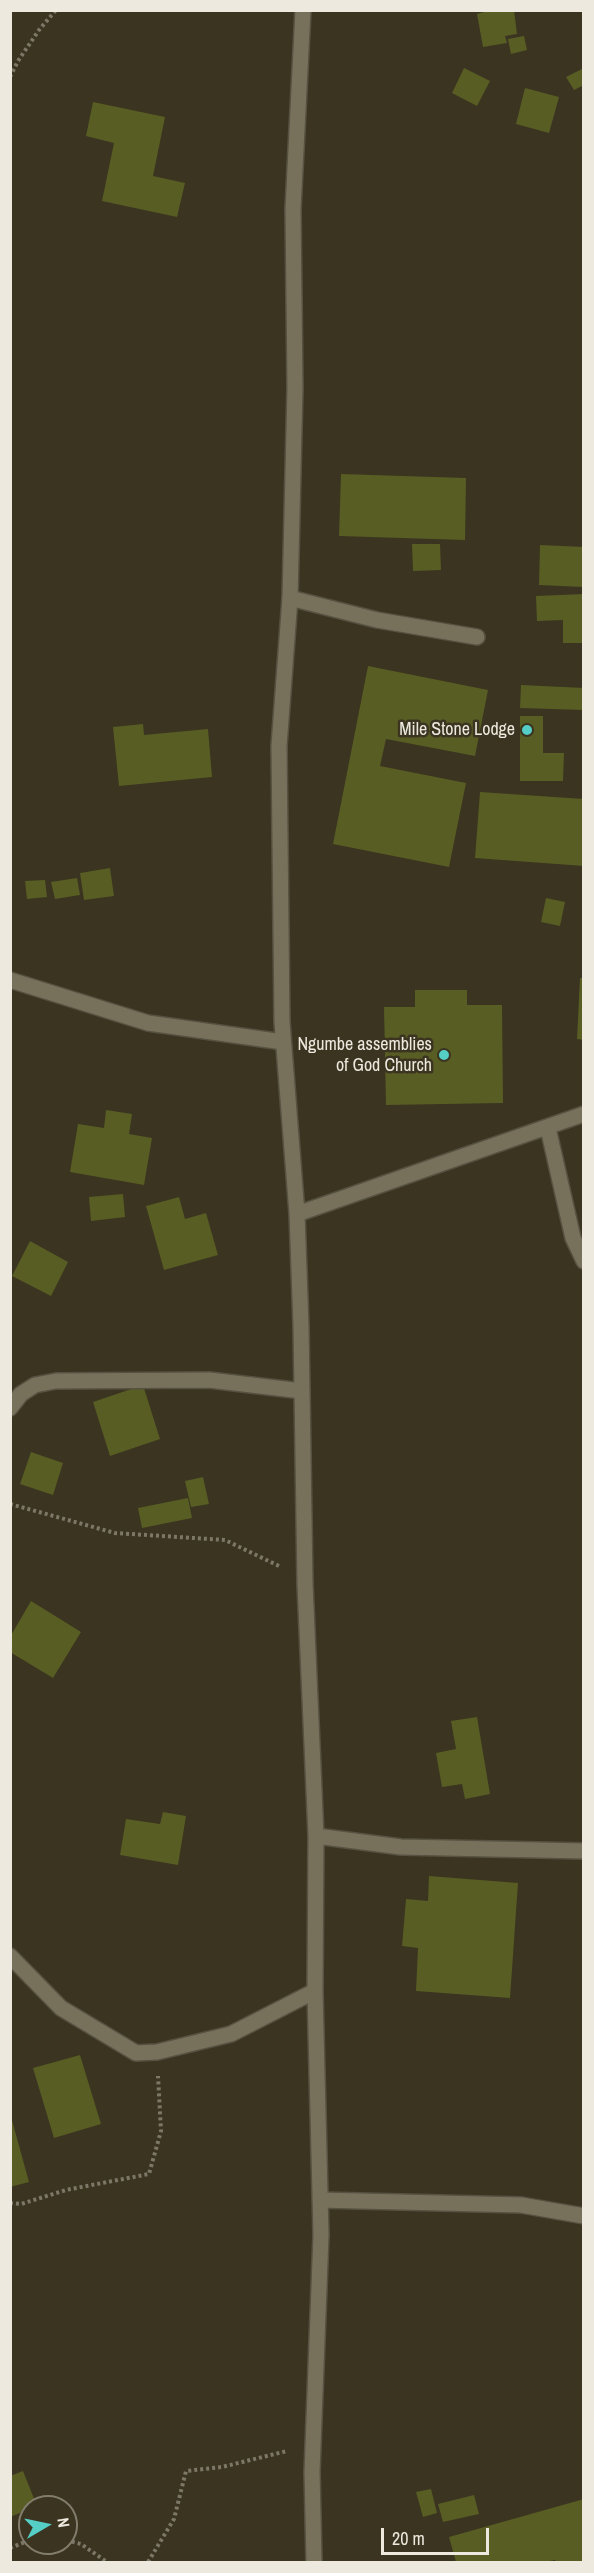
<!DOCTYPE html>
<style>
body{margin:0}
#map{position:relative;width:594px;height:2573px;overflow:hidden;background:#3a3421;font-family:"Archivo Narrow",sans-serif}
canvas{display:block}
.frame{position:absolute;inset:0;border:12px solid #ede9de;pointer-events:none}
.north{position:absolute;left:18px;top:2495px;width:60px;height:60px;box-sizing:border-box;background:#3a3421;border:2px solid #827c6d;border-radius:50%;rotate:81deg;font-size:16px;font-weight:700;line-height:24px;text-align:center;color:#ede9de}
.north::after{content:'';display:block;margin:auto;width:21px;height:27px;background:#55cec6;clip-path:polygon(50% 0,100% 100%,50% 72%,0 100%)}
.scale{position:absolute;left:381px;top:2528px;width:108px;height:27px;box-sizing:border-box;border:3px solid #ede9de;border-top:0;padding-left:8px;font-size:18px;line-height:21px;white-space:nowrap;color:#ede9de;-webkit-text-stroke:4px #3a3421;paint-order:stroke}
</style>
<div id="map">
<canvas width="594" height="2573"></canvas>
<div class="frame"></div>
<div class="north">N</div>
<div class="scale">20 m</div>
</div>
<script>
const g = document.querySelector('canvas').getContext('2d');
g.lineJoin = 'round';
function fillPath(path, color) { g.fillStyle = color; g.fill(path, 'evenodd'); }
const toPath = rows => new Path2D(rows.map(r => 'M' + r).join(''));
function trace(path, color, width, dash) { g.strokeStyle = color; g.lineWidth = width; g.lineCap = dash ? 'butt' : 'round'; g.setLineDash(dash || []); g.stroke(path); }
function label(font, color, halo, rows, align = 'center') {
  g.font = font + ' "Archivo Narrow",sans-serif'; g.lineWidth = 5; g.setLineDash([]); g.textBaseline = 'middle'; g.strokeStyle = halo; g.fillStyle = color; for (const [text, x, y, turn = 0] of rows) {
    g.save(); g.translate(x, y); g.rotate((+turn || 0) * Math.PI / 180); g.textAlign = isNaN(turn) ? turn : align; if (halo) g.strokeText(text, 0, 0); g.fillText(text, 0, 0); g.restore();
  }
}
const building = toPath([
 [484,10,514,10,517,34,505,36,507,43,483,47,477,14,484,12],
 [524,36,527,50,511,54,508,39],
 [464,68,490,81,477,106,452,93],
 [584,68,584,85,574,90,566,77],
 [525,88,559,97,549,133,516,124],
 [93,102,165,117,153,176,185,183,177,217,102,201,114,143,86,136],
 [341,474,466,478,465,540,339,536],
 [412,544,440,544,441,570,413,571],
 [540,545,584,547,584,587,539,585],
 [584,594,584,643,563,643,563,620,537,621,536,596],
 [368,666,488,690,475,756,386,739,380,766,466,783,449,867,333,844],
 [521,685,584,688,584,710,520,708],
 [520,716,543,716,543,753,564,753,563,781,520,781],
 [143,724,144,735,208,729,212,777,119,786,113,727],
 [480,792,584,799,584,866,475,858],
 [110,868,114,896,84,900,80,873],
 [77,878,80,895,55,899,51,882],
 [45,880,47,897,27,899,25,881],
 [546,898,565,902,560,926,541,922],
 [580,978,584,978,584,1040,577,1039],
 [415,990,467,990,467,1005,502,1005,503,1103,386,1105,384,1007,415,1007],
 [106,1110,132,1114,129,1134,152,1138,144,1185,70,1172,78,1124,104,1128],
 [123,1194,125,1217,91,1221,89,1197],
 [179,1197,185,1219,206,1213,218,1255,164,1270,146,1206],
 [30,1241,68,1262,51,1296,12,1276],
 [143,1385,160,1439,110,1456,93,1402],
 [31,1452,63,1463,53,1495,20,1484],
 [203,1477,209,1504,191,1507,185,1481],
 [188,1498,192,1518,142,1528,138,1508],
 [31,1601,81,1632,53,1678,10,1652,10,1637],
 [477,1717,490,1794,465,1799,462,1784,442,1787,436,1753,456,1749,451,1721],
 [163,1812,186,1816,178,1865,120,1855,126,1819,160,1824],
 [429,1876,518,1883,510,1998,416,1991,418,1948,402,1946,406,1899,428,1901],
 [80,2055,101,2124,54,2138,33,2068],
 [10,2113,29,2182,10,2187],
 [23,2471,37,2506,30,2507,30,2509,10,2517,10,2476],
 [431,2489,437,2513,423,2517,416,2492],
 [474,2495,479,2514,443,2522,438,2504],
 [584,2499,584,2562,556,2562,555,2560,545,2562,456,2562,449,2537]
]);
const path = toPath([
 [10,77,18,61,39,30,56,10],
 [10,1504,115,1533,225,1540,279,1566],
 [10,2203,21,2204,66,2190,149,2174,161,2131,158,2076],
 [66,2540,81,2544,107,2562],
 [10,2548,30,2540],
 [148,2562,174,2519,186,2471,222,2467,287,2451]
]);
const service = toPath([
 [290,598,377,620,477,637]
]);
const minor = toPath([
 [303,10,293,209,295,388,290,598,279,746,282,1022,297,1214,301,1326,305,1584,316,1836,315,1991,321,2235,312,2472,314,2562],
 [10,980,148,1023,283,1042],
 [548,1128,573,1238,584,1261],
 [297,1214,584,1114],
 [10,1408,21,1394,35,1385,56,1381,209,1380,302,1391],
 [316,1836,401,1847,584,1851],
 [10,1956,61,2008,136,2053,157,2052,231,2034,315,1991],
 [320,2200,521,2205,584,2216]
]);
const markers = [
 [527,730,6,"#55cec6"],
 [444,1055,6,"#55cec6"]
];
const poiNames = [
 ["Mile Stone Lodge",515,730],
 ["Ngumbe assemblies",432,1045],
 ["of God Church",432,1066]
];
fillPath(building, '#585d23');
trace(service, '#565140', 18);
trace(minor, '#565140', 18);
trace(path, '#7c7767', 4, [3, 3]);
trace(service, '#77715c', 15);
trace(minor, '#77715c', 15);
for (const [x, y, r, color] of markers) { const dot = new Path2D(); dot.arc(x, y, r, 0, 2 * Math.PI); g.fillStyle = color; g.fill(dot); trace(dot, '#3a3421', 2); }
label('18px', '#ede9de', '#3a3421', poiNames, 'right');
</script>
